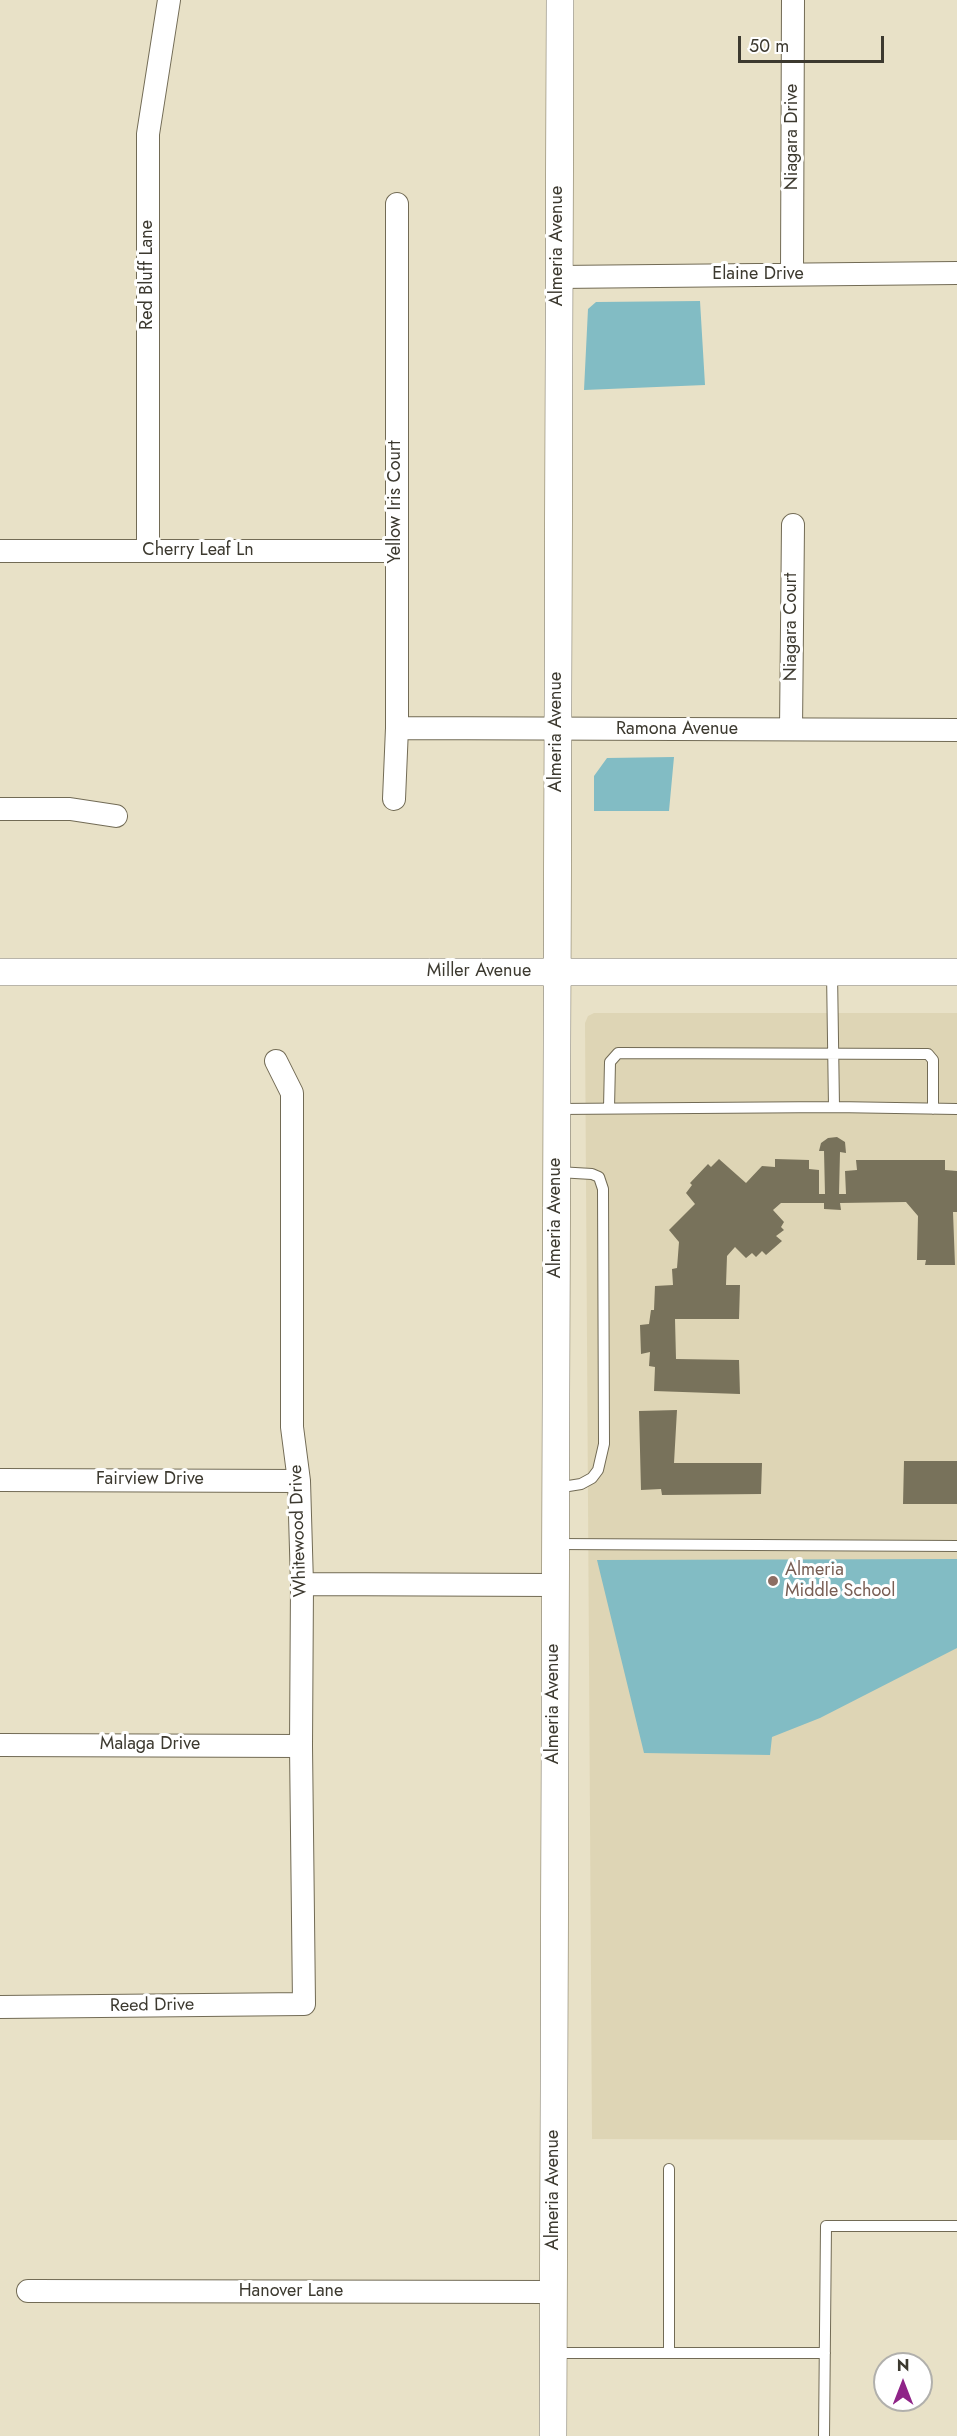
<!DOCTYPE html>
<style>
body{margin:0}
#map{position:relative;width:957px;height:2436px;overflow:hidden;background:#e8e1c7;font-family:Jost,sans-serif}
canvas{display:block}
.north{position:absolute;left:873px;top:2352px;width:60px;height:60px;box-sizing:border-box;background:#fff;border:2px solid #b1b0ac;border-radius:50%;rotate:0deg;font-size:16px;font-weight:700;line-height:24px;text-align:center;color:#3c392f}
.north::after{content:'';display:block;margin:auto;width:21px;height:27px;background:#8f2488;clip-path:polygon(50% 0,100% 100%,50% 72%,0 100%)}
.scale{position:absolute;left:738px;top:36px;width:146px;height:27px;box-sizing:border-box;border:3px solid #3c392f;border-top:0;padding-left:8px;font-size:18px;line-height:21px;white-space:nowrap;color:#3c392f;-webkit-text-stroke:4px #fff;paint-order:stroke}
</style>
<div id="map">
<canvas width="957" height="2436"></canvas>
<div class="north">N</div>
<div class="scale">50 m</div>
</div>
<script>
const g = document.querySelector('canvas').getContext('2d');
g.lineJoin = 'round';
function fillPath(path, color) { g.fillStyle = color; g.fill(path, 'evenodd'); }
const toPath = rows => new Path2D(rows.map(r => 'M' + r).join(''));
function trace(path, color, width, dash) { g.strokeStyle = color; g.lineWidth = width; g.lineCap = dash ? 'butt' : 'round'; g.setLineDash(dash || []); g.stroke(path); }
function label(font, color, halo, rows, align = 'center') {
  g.font = font + ' Jost,sans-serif'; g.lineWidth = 6; g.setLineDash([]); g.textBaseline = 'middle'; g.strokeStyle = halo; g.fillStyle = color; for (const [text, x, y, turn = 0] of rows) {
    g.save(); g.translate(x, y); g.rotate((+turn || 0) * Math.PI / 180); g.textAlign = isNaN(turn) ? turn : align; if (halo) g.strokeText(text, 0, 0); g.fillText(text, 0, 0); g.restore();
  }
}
const built = toPath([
 [594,1013,957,1013,957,2140,592,2139,585,1023,588,1016]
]);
const water = toPath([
 [700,301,705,385,584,390,588,309,596,302],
 [674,757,669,811,594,811,594,776,607,758],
 [957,1559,957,1648,820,1718,772,1737,770,1755,644,1753,597,1560]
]);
const building = toPath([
 [837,1137,845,1142,846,1153,840,1152,839,1194,846,1194,845,1171,857,1170,856,1160,945,1160,945,1170,957,1171,957,1212,953,1212,955,1265,925,1265,926,1260,917,1260,918,1216,906,1202,840,1203,841,1210,824,1209,824,1203,781,1203,773,1210,784,1222,781,1227,784,1230,776,1236,782,1241,766,1255,762,1251,756,1257,752,1253,746,1258,735,1247,727,1256,726,1285,740,1285,739,1319,675,1319,676,1359,739,1360,740,1394,654,1391,655,1367,649,1366,650,1352,641,1354,640,1325,649,1324,651,1310,654,1310,655,1286,673,1285,672,1269,677,1268,679,1242,669,1230,695,1204,686,1193,692,1185,690,1183,708,1164,711,1167,719,1159,746,1183,762,1166,775,1167,775,1159,809,1160,809,1169,819,1170,819,1194,825,1194,824,1151,819,1151,821,1143,828,1138],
 [677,1410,674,1463,762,1463,761,1494,662,1495,661,1489,641,1490,639,1411],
 [904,1461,957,1461,957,1504,903,1504]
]);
const service = toPath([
 [832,972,834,1107],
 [609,1108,610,1062,618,1053,928,1054,933,1060,933,1109],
 [557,1109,834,1107,957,1109],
 [556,1488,581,1484,592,1478,598,1470,604,1444,603,1189,599,1177,592,1174,558,1172],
 [555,1544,957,1546],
 [669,2169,669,2353],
 [554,2353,825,2353],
 [824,2436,826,2226,957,2226]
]);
const minor = toPath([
 [792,274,793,0],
 [558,277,957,273],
 [0,551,396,551],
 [148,551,148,134,169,0],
 [397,728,957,730],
 [791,729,793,525],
 [394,799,397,728,397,204],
 [0,809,70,809,116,816],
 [0,1480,299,1481],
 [302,1584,554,1585],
 [0,1745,301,1746],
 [0,2007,304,2004,301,1746,302,1584,299,1481,292,1427,292,1093,276,1061],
 [28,2291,553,2292]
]);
const tertiary = toPath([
 [0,972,957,972],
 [553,2436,560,0]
]);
const markers = [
 [773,1581,6,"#8d6e63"]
];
const streetNames = [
 ["Niagara Drive",793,137,-90],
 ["Almeria Avenue",558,246,-90],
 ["Red Bluff Lane",148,275,-90],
 ["Elaine Drive",758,275],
 ["Yellow Iris Court",396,502,-90],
 ["Cherry Leaf Ln",198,551],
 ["Niagara Court",792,627,-90],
 ["Ramona Avenue",677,730],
 ["Almeria Avenue",557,732,-90],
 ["Miller Avenue",479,972],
 ["Almeria Avenue",556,1218,-90],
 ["Fairview Drive",150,1480],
 ["Whitewood Drive",299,1531,-92],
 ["Almeria Avenue",554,1704,-90],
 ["Malaga Drive",150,1745],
 ["Reed Drive",152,2006,-1],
 ["Almeria Avenue",554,2190,-90],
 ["Hanover Lane",291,2292]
];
const educationNames = [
 ["Almeria",785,1571],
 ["Middle School",785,1592]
];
fillPath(built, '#ded5b5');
fillPath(water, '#82bcc4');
fillPath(building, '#78725b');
trace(service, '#726b55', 12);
trace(minor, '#726b55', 24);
trace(tertiary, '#726b55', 28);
trace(service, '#fff', 10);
trace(minor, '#fff', 22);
trace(tertiary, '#fff', 27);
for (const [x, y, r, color] of markers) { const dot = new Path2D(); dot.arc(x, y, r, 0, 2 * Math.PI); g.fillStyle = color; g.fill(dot); trace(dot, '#fff', 2); }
label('18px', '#3c392f', '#fff', streetNames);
label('18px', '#785e54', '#fff', educationNames, 'left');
</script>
